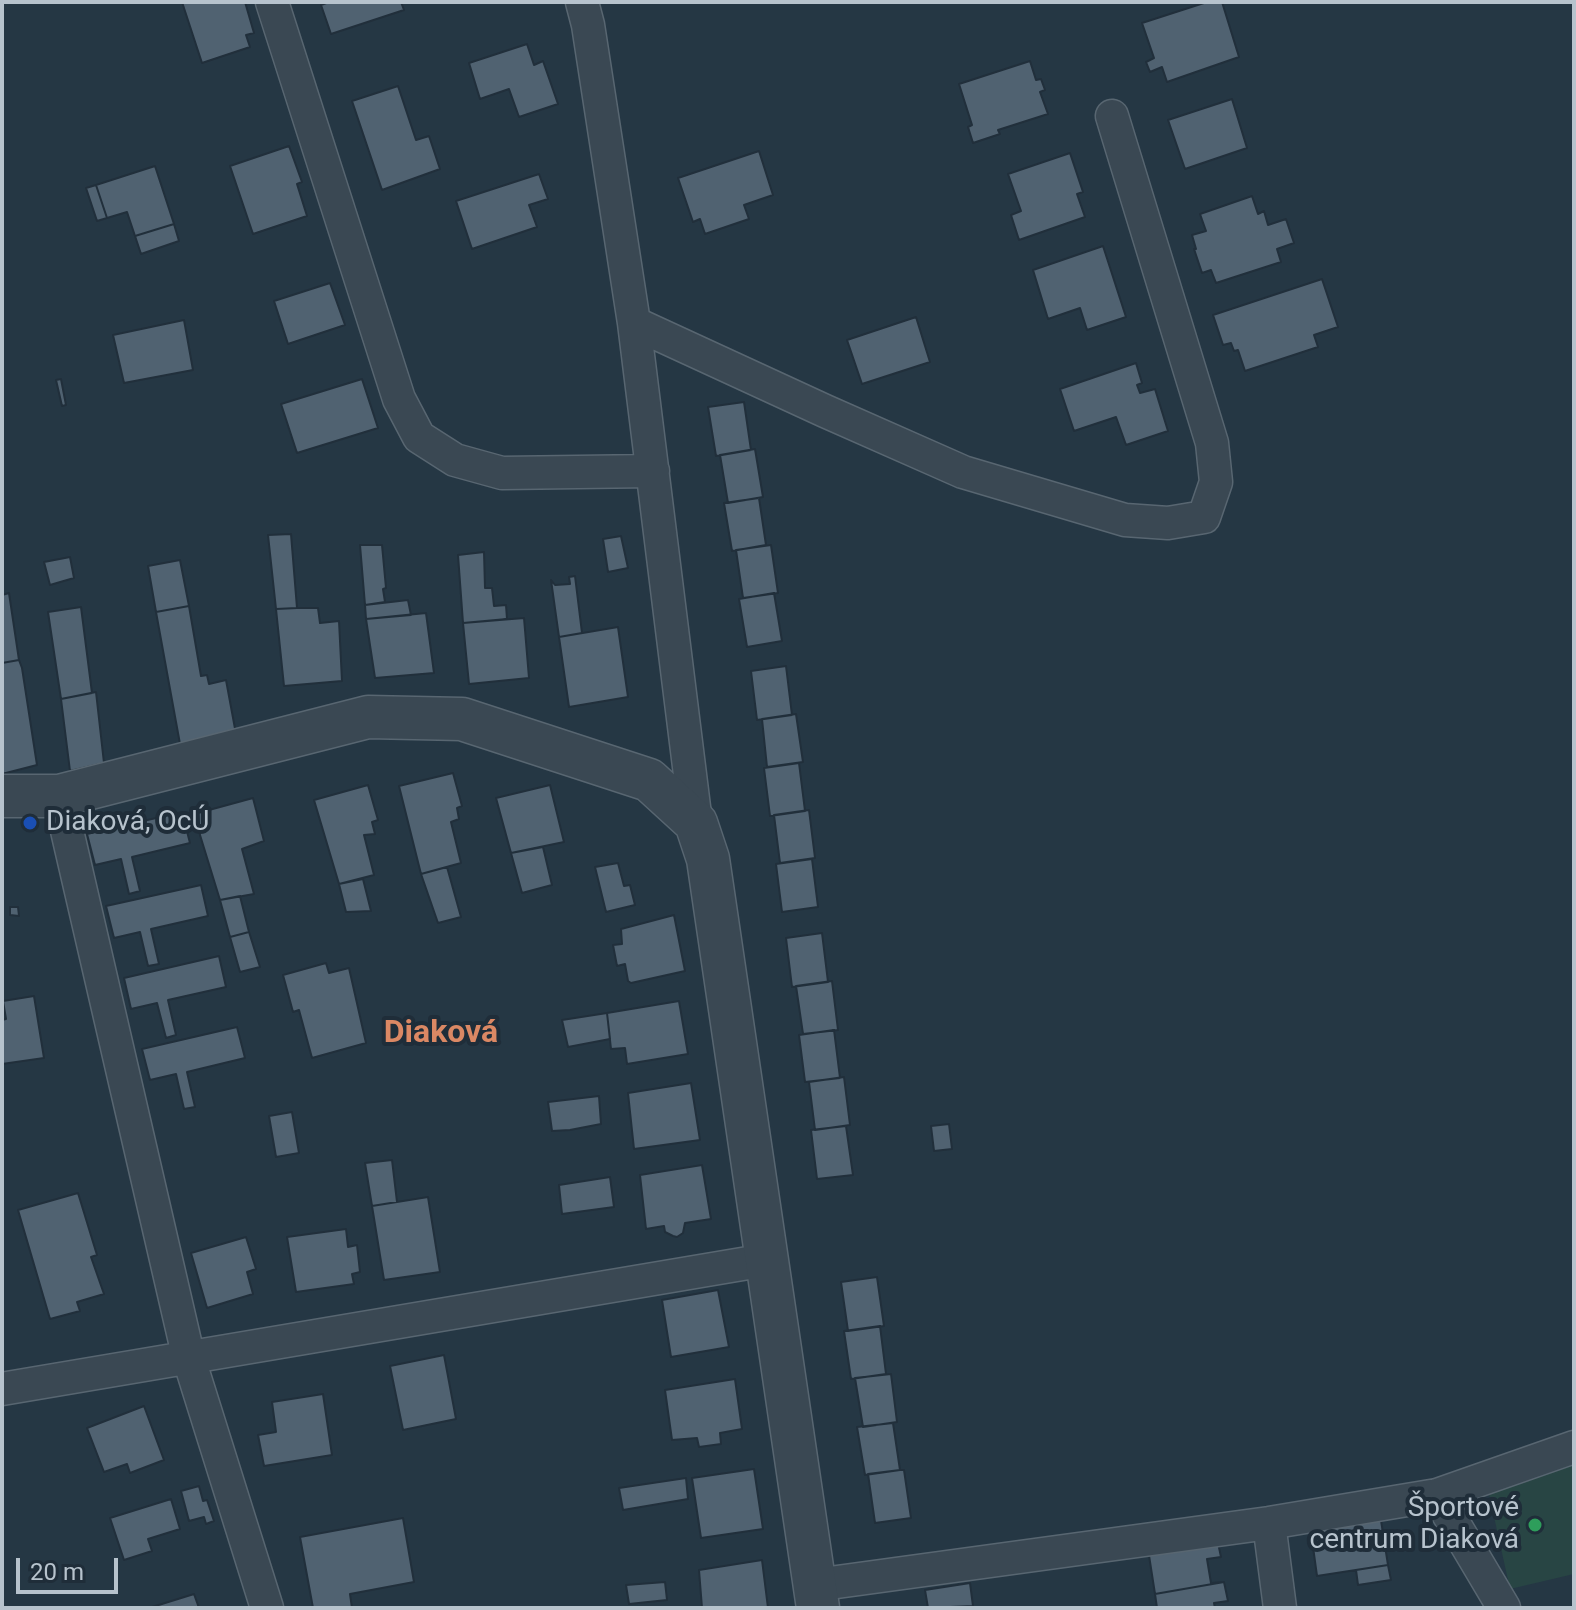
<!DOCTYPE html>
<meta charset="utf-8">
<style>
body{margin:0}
#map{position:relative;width:1576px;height:1610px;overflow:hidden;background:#253744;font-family:Roboto,sans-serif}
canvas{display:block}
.frame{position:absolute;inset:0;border:4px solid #b7c3cd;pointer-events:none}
.scale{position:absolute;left:16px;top:1558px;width:102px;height:36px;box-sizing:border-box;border:4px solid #b7c3cd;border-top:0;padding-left:10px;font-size:24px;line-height:28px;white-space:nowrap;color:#b7c3cd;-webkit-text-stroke:6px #1f2d39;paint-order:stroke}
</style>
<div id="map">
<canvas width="1576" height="1610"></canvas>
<div class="frame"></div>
<div class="scale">20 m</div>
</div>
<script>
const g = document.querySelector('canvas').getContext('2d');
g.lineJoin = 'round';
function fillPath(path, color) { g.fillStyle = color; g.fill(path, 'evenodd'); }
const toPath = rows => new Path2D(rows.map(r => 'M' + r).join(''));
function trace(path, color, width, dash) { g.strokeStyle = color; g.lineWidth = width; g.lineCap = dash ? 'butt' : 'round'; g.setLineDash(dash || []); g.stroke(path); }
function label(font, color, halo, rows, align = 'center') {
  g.font = font + ' Roboto,sans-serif'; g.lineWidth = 8; g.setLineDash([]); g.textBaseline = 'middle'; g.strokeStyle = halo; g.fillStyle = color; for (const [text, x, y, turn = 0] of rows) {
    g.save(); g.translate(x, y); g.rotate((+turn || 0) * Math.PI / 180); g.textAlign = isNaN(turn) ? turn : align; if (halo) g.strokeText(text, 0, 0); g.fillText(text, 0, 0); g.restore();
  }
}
const green = toPath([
 [1574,1455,1574,1574,1510,1589,1485,1476]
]);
const building = toPath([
 [182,2,245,2,254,33,246,35,250,47,202,63,182,2],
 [329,2,401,2,404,10,331,34,321,5,329,2],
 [1207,2,1222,2,1239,57,1167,82,1162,67,1150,72,1146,62,1154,58,1142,23,1207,2],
 [527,44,534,65,543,61,558,104,519,117,509,89,480,99,469,63,527,44],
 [1030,61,1036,80,1041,79,1045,90,1040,92,1048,114,998,130,1000,134,973,143,968,127,972,125,959,84,1030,61],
 [398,86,416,140,429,136,440,169,382,190,352,101,398,86],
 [1232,99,1247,148,1185,169,1168,120,1232,99],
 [289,146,302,182,297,184,307,216,253,234,230,166,289,146],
 [759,151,773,195,744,205,749,219,705,234,700,219,693,222,678,178,759,151],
 [1070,153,1083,192,1077,194,1085,217,1019,240,1011,215,1021,211,1008,174,1070,153],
 [155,166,174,224,135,236,127,212,107,218,96,185,155,166],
 [539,174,548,199,529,205,537,227,472,249,456,201,539,174],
 [96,185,107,218,97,221,86,188,96,185],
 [1252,196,1258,214,1264,211,1268,225,1286,219,1294,243,1277,249,1281,262,1216,283,1211,270,1202,273,1194,249,1196,249,1192,235,1206,231,1200,214,1252,196],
 [174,224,179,241,141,254,135,236,174,224],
 [1103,246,1126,317,1087,330,1080,308,1048,319,1033,270,1103,246],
 [1322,279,1338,327,1314,335,1318,347,1245,371,1238,350,1234,351,1231,343,1223,345,1213,315,1322,279],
 [330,283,345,325,288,344,274,301,330,283],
 [916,317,930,362,862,384,847,340,916,317],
 [184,320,193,370,124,383,113,335,184,320],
 [1136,363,1142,383,1137,385,1140,393,1155,389,1168,431,1126,445,1116,417,1074,431,1060,389,1136,363],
 [61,379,66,405,62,406,56,380,61,379],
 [362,379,378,428,297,453,281,404,362,379],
 [744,402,751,450,716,456,708,407,744,402],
 [755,449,763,497,728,503,720,455,755,449],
 [759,498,766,545,732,551,724,503,759,498],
 [291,534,297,608,276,609,268,535,291,534],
 [621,536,628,568,608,572,603,539,621,536],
 [360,545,382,545,386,588,383,589,385,602,365,605,360,545],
 [771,545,778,593,743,598,736,550,771,545],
 [484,552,485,588,492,588,494,606,506,605,507,619,463,623,458,555,484,552],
 [70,557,74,578,50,585,44,562,70,557],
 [180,560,189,606,156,612,148,566,180,560],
 [575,576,582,633,559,637,551,580,555,585,570,584,569,577,575,576],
 [9,593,19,660,2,663,2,595,9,593],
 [774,593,782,641,747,647,739,599,774,593],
 [408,600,411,615,366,619,365,605,408,600],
 [189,606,201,676,207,675,209,684,226,680,236,734,180,744,156,612,189,606],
 [81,607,92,693,61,699,48,612,81,607],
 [297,608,318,608,320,623,339,621,342,681,284,686,276,609,297,608],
 [426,613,434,673,375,678,366,619,426,613],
 [524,618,529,678,469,684,463,623,524,618],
 [618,627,628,697,569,707,559,637,618,627],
 [19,660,22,668,37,765,2,774,2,663,19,660],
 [786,666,792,715,757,720,751,671,786,666],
 [96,692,104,763,70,771,61,699,96,692],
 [796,714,803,762,767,767,762,719,796,714],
 [799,763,805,811,770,816,764,768,799,763],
 [453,773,462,806,457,808,459,819,451,822,461,863,421,874,399,786,453,773],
 [368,785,378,820,372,822,375,834,364,835,374,875,339,884,314,800,368,785],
 [550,785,564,842,511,853,496,798,550,785],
 [253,798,264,841,242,849,254,894,220,900,200,835,198,813,253,798],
 [809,810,815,858,780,863,774,815,809,810],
 [182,812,190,843,132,857,140,891,129,894,121,859,95,865,87,834,182,812],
 [543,847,552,885,522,893,511,853,543,847],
 [812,859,818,907,782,912,776,864,812,859],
 [618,863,624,886,630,885,635,905,606,912,595,867,618,863],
 [447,867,461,917,438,923,421,874,447,867],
 [363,879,371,911,346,912,339,884,363,879],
 [201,885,208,916,151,929,159,964,148,966,140,932,114,938,106,906,201,885],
 [240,896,249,932,230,937,220,900,240,896],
 [10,907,18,907,19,916,10,915,10,907],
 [674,915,685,971,631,983,628,981,625,964,617,966,613,945,622,944,621,929,674,915],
 [249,932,260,967,240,972,230,937,249,932],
 [822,933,828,982,792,987,786,938,822,933],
 [219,956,226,987,168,1000,176,1035,166,1038,157,1003,131,1009,124,978,219,956],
 [326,963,329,973,349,968,366,1043,312,1058,299,1010,293,1012,283,975,326,963],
 [832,981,838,1030,803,1034,796,986,832,981],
 [34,996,44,1058,2,1064,2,1020,6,1019,3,1001,34,996],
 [679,1001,688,1054,627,1064,625,1048,611,1049,607,1013,679,1001],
 [607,1013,610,1039,568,1047,562,1020,607,1013],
 [237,1027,245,1058,187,1072,195,1107,184,1109,176,1074,150,1080,142,1049,237,1027],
 [834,1030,840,1078,805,1082,799,1035,834,1030],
 [844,1077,850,1125,815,1130,809,1082,844,1077],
 [691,1083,700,1140,634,1149,628,1093,691,1083],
 [599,1096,601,1124,570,1130,552,1131,548,1102,599,1096],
 [292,1112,299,1153,276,1157,269,1116,292,1112],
 [949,1124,952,1149,934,1151,931,1126,949,1124],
 [846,1126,853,1175,817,1179,811,1130,846,1126],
 [392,1160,397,1202,372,1206,365,1163,392,1160],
 [702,1165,711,1219,685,1223,683,1233,677,1237,673,1236,665,1232,664,1226,646,1229,640,1175,702,1165],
 [610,1177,614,1207,562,1214,559,1185,610,1177],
 [78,1193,97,1255,91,1257,104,1294,77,1302,80,1311,50,1319,18,1210,78,1193],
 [428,1197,440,1272,384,1280,372,1206,428,1197],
 [346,1229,348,1247,357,1245,360,1272,352,1274,354,1284,296,1292,287,1237,346,1229],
 [246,1237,256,1269,247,1272,253,1294,207,1308,191,1253,246,1237],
 [877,1277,884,1326,848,1331,841,1282,877,1277],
 [718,1290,729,1347,671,1357,662,1300,718,1290],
 [880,1326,886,1374,851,1379,844,1331,880,1326],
 [444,1355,456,1419,403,1430,390,1366,444,1355],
 [891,1374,897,1422,863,1427,855,1378,891,1374],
 [735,1379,742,1429,720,1433,721,1444,699,1447,697,1438,672,1440,665,1390,735,1379],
 [323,1394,332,1455,264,1466,258,1435,276,1432,272,1402,323,1394],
 [144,1406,164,1460,130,1473,127,1464,104,1472,87,1428,144,1406],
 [893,1423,900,1470,865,1475,857,1427,893,1423],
 [754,1469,763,1529,701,1538,692,1478,754,1469],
 [900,1470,904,1470,911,1518,875,1523,868,1474,900,1470],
 [686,1478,688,1499,623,1510,619,1488,686,1478],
 [199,1486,203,1501,207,1500,214,1521,206,1524,204,1517,189,1521,181,1491,199,1486],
 [171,1499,180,1529,148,1539,152,1551,124,1560,110,1518,171,1499],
 [1380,1514,1388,1565,1317,1576,1310,1525,1380,1514],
 [403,1518,414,1582,350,1594,352,1608,313,1608,300,1537,403,1518],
 [1217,1538,1221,1557,1207,1559,1211,1583,1224,1582,1155,1594,1148,1549,1217,1538],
 [762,1560,768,1608,702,1608,699,1570,762,1560],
 [1388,1565,1391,1580,1358,1585,1356,1570,1388,1565],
 [665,1582,667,1600,629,1604,626,1585,665,1582],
 [1224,1582,1228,1601,1214,1603,1215,1608,1157,1608,1155,1594,1224,1582],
 [970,1583,973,1606,928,1608,925,1590,970,1583],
 [194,1594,199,1608,149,1608,194,1594]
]);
const minor = toPath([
 [272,2,399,399,419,437,455,460,502,473,653,471],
 [582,2,588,25,634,323,825,411,963,472,1125,520,1168,523,1204,517,1216,482,1212,443,1112,116],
 [634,323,696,823],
 [59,796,189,1359,267,1608],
 [2,1389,766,1260],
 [1437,1495,1504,1608],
 [1269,1523,1280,1608],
 [815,1585,1269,1523,1437,1495,1574,1447]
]);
const tertiary = toPath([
 [2,796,59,796,368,717,462,719,649,780,696,823,708,859,818,1608]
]);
const markers = [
 [30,823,8,"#1a4fb4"],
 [1535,1525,8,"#2e9e5b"]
];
const poiNames = [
 ["Diaková, OcÚ",46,823],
 ["Športové",1519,1509,"right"],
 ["centrum Diaková",1519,1541,"right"]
];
const quarterNames = [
 ["Diaková",441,1034]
];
fillPath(green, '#284544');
fillPath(building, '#506271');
trace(building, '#212f3b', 2);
trace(minor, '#586671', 35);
trace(tertiary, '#586671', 45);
trace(minor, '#3a4853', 32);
trace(tertiary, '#3a4853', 42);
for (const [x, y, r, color] of markers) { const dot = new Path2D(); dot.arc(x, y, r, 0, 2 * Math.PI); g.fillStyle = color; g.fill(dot); trace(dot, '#1f2d39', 3); }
label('28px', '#b7c3cd', '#1f2d39', poiNames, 'left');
label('bold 32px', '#db8864', '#1f2d39', quarterNames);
</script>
